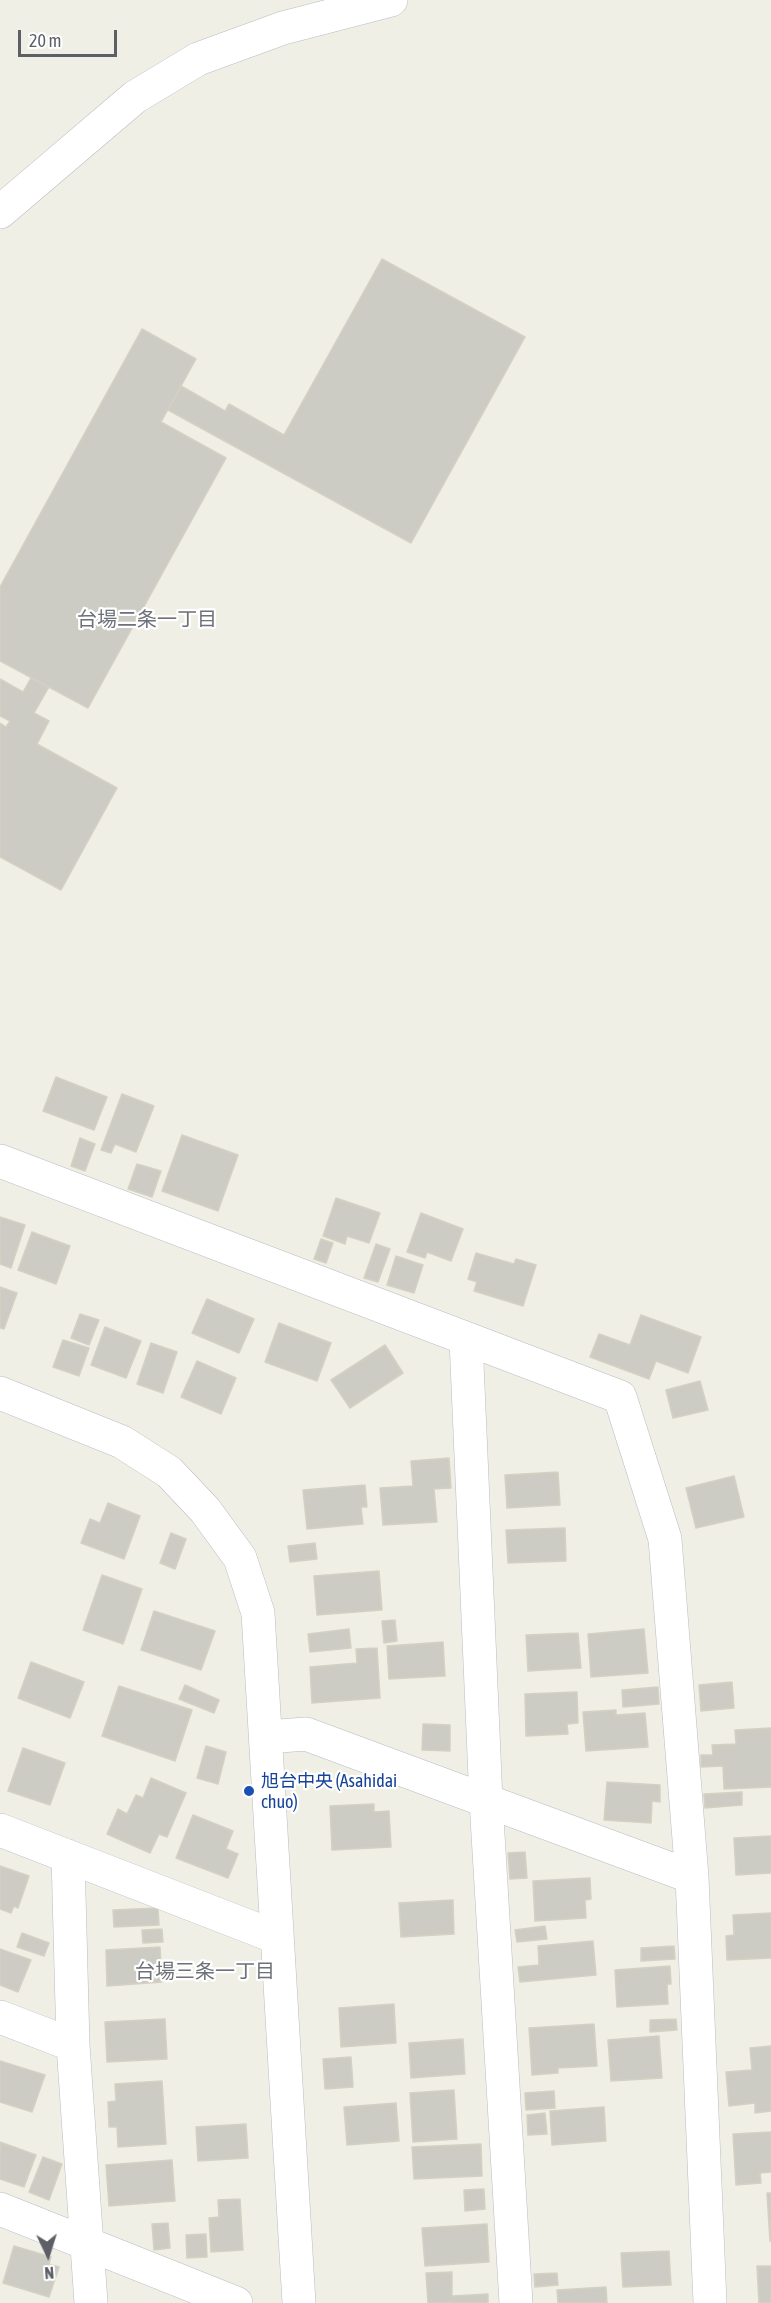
<!DOCTYPE html>
<meta charset="utf-8">
<style>
body{margin:0}
#map{position:relative;width:771px;height:2303px;overflow:hidden;background:#f0efe5;font-family:"Asap Condensed",sans-serif}
canvas{display:block}
.north{position:absolute;left:18px;top:2225px;width:60px;height:60px;-webkit-text-stroke:4px #fff;paint-order:stroke;rotate:176deg;font-size:16px;font-weight:700;line-height:24px;text-align:center;color:#5c6066}
.north::after{content:'';display:block;margin:auto;width:21px;height:27px;background:#5c6066;clip-path:polygon(50% 0,100% 100%,50% 72%,0 100%)}
.scale{position:absolute;left:18px;top:30px;width:99px;height:27px;box-sizing:border-box;border:3px solid #5c6066;border-top:0;padding-left:8px;font-size:18px;line-height:21px;white-space:nowrap;color:#5c6066;-webkit-text-stroke:4px #fff;paint-order:stroke}
</style>
<div id="map">
<canvas width="771" height="2303"></canvas>
<div class="north">N</div>
<div class="scale">20 m</div>
</div>
<script>
const g = document.querySelector('canvas').getContext('2d');
g.lineJoin = 'round';
function fillPath(path, color) { g.fillStyle = color; g.fill(path, 'evenodd'); }
const toPath = rows => new Path2D(rows.map(r => 'M' + r).join(''));
function trace(path, color, width, dash) { g.strokeStyle = color; g.lineWidth = width; g.lineCap = dash ? 'butt' : 'round'; g.setLineDash(dash || []); g.stroke(path); }
function label(font, color, halo, rows, align = 'center') {
  g.font = font + ' "Asap Condensed","Noto Sans JP",sans-serif'; g.lineWidth = 4.5; g.setLineDash([]); g.textBaseline = 'middle'; g.strokeStyle = halo; g.fillStyle = color; for (const [text, x, y, turn = 0] of rows) {
    g.save(); g.translate(x, y); g.rotate((+turn || 0) * Math.PI / 180); g.textAlign = isNaN(turn) ? turn : align; if (halo) g.strokeText(text, 0, 0); g.fillText(text, 0, 0); g.restore();
  }
}
const building = toPath([
 [382,259,525,337,411,543,168,410,181,386,225,411,229,404,284,435,382,259],
 [142,329,196,359,161,422,226,458,88,708,0,661,0,587,142,329],
 [31,678,49,687,34,713,49,721,37,744,117,788,61,890,0,857,0,723,6,727,10,721,0,716,0,679,23,692,31,678],
 [56,1077,107,1097,94,1130,43,1111,56,1077],
 [122,1094,154,1106,136,1152,115,1144,111,1153,101,1150,122,1094],
 [182,1135,238,1155,218,1211,162,1191,182,1135],
 [80,1138,95,1144,85,1171,71,1166,80,1138],
 [137,1164,161,1171,152,1197,128,1189,137,1164],
 [336,1198,380,1213,369,1243,347,1236,345,1244,323,1236,336,1198],
 [421,1213,463,1229,451,1261,427,1252,425,1258,407,1252,421,1213],
 [0,1217,25,1225,11,1268,0,1264,0,1217],
 [32,1232,70,1246,56,1284,18,1270,32,1232],
 [321,1239,333,1243,326,1263,314,1259,321,1239],
 [376,1244,390,1249,378,1282,364,1278,376,1244],
 [476,1253,514,1264,516,1259,536,1265,523,1306,474,1291,477,1282,468,1279,476,1253],
 [396,1256,423,1265,414,1293,387,1285,396,1256],
 [0,1287,17,1293,4,1329,0,1328,0,1287],
 [207,1299,254,1319,239,1353,192,1333,207,1299],
 [80,1314,99,1320,89,1345,71,1338,80,1314],
 [641,1315,701,1337,688,1373,656,1361,649,1379,590,1357,599,1334,630,1345,641,1315],
 [279,1323,331,1343,317,1381,265,1362,279,1323],
 [105,1327,141,1341,126,1378,91,1365,105,1327],
 [63,1340,89,1348,79,1376,53,1367,63,1340],
 [151,1343,177,1352,163,1393,137,1384,151,1343],
 [385,1345,403,1373,350,1408,331,1380,385,1345],
 [197,1361,236,1378,221,1414,181,1397,197,1361],
 [700,1381,708,1410,673,1418,666,1390,700,1381],
 [449,1458,451,1488,434,1489,437,1522,383,1525,380,1488,413,1486,411,1461,449,1458],
 [558,1472,560,1505,507,1508,505,1475,558,1472],
 [734,1476,744,1517,696,1528,686,1488,734,1476],
 [365,1485,367,1507,361,1507,363,1524,307,1529,303,1490,365,1485],
 [108,1503,140,1516,124,1559,81,1543,90,1519,100,1523,108,1503],
 [565,1528,566,1561,508,1563,506,1530,565,1528],
 [171,1533,186,1539,175,1569,160,1563,171,1533],
 [315,1543,317,1559,290,1562,288,1546,315,1543],
 [379,1571,382,1610,317,1615,314,1576,379,1571],
 [102,1575,142,1589,123,1644,83,1630,102,1575],
 [154,1611,215,1631,201,1670,141,1650,154,1611],
 [395,1620,397,1641,384,1643,382,1621,395,1620],
 [349,1629,351,1648,310,1652,308,1634,349,1629],
 [644,1629,648,1673,591,1677,588,1634,644,1629],
 [578,1633,581,1668,528,1671,526,1635,578,1633],
 [443,1642,445,1676,389,1679,387,1646,443,1642],
 [377,1648,380,1698,312,1703,310,1667,357,1663,356,1649,377,1648],
 [31,1662,84,1682,70,1718,18,1698,31,1662],
 [732,1682,734,1708,701,1711,699,1685,732,1682],
 [185,1685,219,1700,214,1713,179,1699,185,1685],
 [119,1686,192,1710,175,1761,102,1736,119,1686],
 [658,1687,659,1704,623,1707,622,1690,658,1687],
 [577,1692,578,1723,567,1724,568,1734,526,1736,525,1694,577,1692],
 [616,1710,616,1715,645,1713,648,1747,586,1751,583,1712,616,1710],
 [423,1724,450,1725,450,1751,422,1750,423,1724],
 [771,1728,771,1787,724,1789,723,1766,701,1767,701,1755,713,1755,712,1745,736,1744,735,1730,771,1728],
 [206,1746,226,1752,218,1784,197,1778,206,1746],
 [23,1748,65,1763,50,1805,8,1791,23,1748],
 [151,1778,186,1793,167,1837,159,1834,150,1853,107,1834,118,1809,127,1814,136,1795,143,1798,151,1778],
 [607,1782,660,1785,660,1802,652,1801,651,1823,604,1820,607,1782],
 [742,1792,742,1805,705,1808,704,1794,742,1792],
 [374,1804,374,1812,389,1811,391,1847,332,1850,330,1806,374,1804],
 [193,1815,233,1831,226,1849,238,1854,228,1878,176,1858,193,1815],
 [771,1836,771,1873,736,1875,734,1838,771,1836],
 [525,1852,527,1878,510,1879,508,1853,525,1852],
 [0,1866,29,1876,18,1908,14,1906,11,1913,0,1909,0,1866],
 [590,1878,591,1899,585,1900,586,1918,535,1921,533,1881,590,1878],
 [453,1900,454,1934,401,1937,399,1903,453,1900],
 [158,1908,159,1925,114,1927,113,1910,158,1908],
 [771,1913,771,1958,727,1960,726,1936,734,1935,733,1915,771,1913],
 [545,1926,547,1939,517,1942,515,1930,545,1926],
 [162,1929,163,1942,143,1943,142,1930,162,1929],
 [22,1933,49,1943,44,1956,17,1947,22,1933],
 [593,1941,596,1975,520,1982,518,1967,539,1965,538,1946,593,1941],
 [674,1946,675,1959,641,1961,641,1948,674,1946],
 [160,1947,162,1982,107,1986,106,1950,160,1947],
 [0,1949,31,1960,18,1992,0,1985,0,1949],
 [670,1966,671,1984,667,1984,668,2004,617,2007,615,1970,670,1966],
 [394,2004,396,2043,341,2047,339,2008,394,2004],
 [165,2019,167,2059,107,2062,105,2022,165,2019],
 [676,2019,677,2030,650,2032,650,2020,676,2019],
 [594,2024,597,2066,558,2068,558,2073,532,2075,529,2028,594,2024],
 [659,2036,662,2078,611,2081,608,2040,659,2036],
 [463,2039,465,2074,411,2078,409,2043,463,2039],
 [771,2046,771,2111,755,2113,755,2103,729,2106,726,2072,752,2070,750,2048,771,2046],
 [351,2057,353,2087,325,2089,323,2059,351,2057],
 [0,2061,45,2075,32,2112,0,2102,0,2061],
 [162,2081,166,2144,118,2147,117,2127,109,2127,108,2102,116,2101,115,2084,162,2081],
 [454,2090,457,2139,413,2142,410,2093,454,2090],
 [554,2091,555,2108,526,2110,525,2093,554,2091],
 [396,2103,399,2141,347,2145,344,2107,396,2103],
 [604,2107,606,2141,552,2145,550,2111,604,2107],
 [545,2113,547,2134,528,2135,527,2115,545,2113],
 [246,2124,248,2158,198,2161,196,2127,246,2124],
 [771,2132,771,2172,760,2173,761,2183,736,2185,733,2134,771,2132],
 [0,2142,36,2155,24,2187,0,2179,0,2142],
 [481,2144,482,2176,414,2179,412,2147,481,2144],
 [43,2157,62,2164,49,2200,29,2192,43,2157],
 [172,2160,175,2201,109,2206,106,2165,172,2160],
 [484,2189,485,2209,465,2211,464,2190,484,2189],
 [767,2193,771,2193,771,2241,770,2241,767,2193],
 [240,2199,243,2250,211,2252,209,2218,219,2217,218,2200,240,2199],
 [168,2223,170,2248,154,2250,152,2224,168,2223],
 [487,2224,489,2262,425,2266,422,2228,487,2224],
 [206,2234,207,2257,187,2258,186,2235,206,2234],
 [14,2246,51,2257,49,2264,59,2267,49,2297,3,2283,14,2246],
 [669,2251,671,2285,623,2287,621,2253,669,2251],
 [757,2266,771,2266,771,2303,759,2303,757,2266],
 [452,2272,452,2296,488,2294,488,2303,428,2303,426,2273,452,2272],
 [557,2273,558,2285,535,2287,534,2274,557,2273],
 [606,2287,607,2303,558,2303,557,2290,606,2287]
]);
const minor = toPath([
 [0,212,135,97,198,59,283,28,391,0],
 [0,1161,620,1397,665,1539,692,1877,710,2303],
 [466,1340,486,1801,516,2303],
 [0,1393,122,1442,169,1472,205,1510,240,1558,258,1613,299,2303],
 [267,1737,306,1734,692,1877],
 [0,1830,276,1937],
 [68,1856,73,2045,91,2303],
 [0,2017,73,2045],
 [0,2209,236,2303]
]);
const markers = [
 [249,1791,6,"#1a4fb4"]
];
const transitNames = [
 ["旭台中央 (Asahidai",261,1781],
 ["chuo)",261,1802]
];
const neighbourhoodNames = [
 ["台場二条一丁目",147,620],
 ["台場三条一丁目",205,1972]
];
fillPath(building, '#cdccc4');
trace(building, '#d5d1c2', 1.5);
trace(minor, '#b9bcc1', 34);
trace(minor, '#fff', 33);
for (const [x, y, r, color] of markers) { const dot = new Path2D(); dot.arc(x, y, r, 0, 2 * Math.PI); g.fillStyle = color; g.fill(dot); trace(dot, '#fff', 2); }
label('18px', '#164399', '#fff', transitNames, 'left');
label('20px', '#6d7178', '#fff', neighbourhoodNames);
</script>
